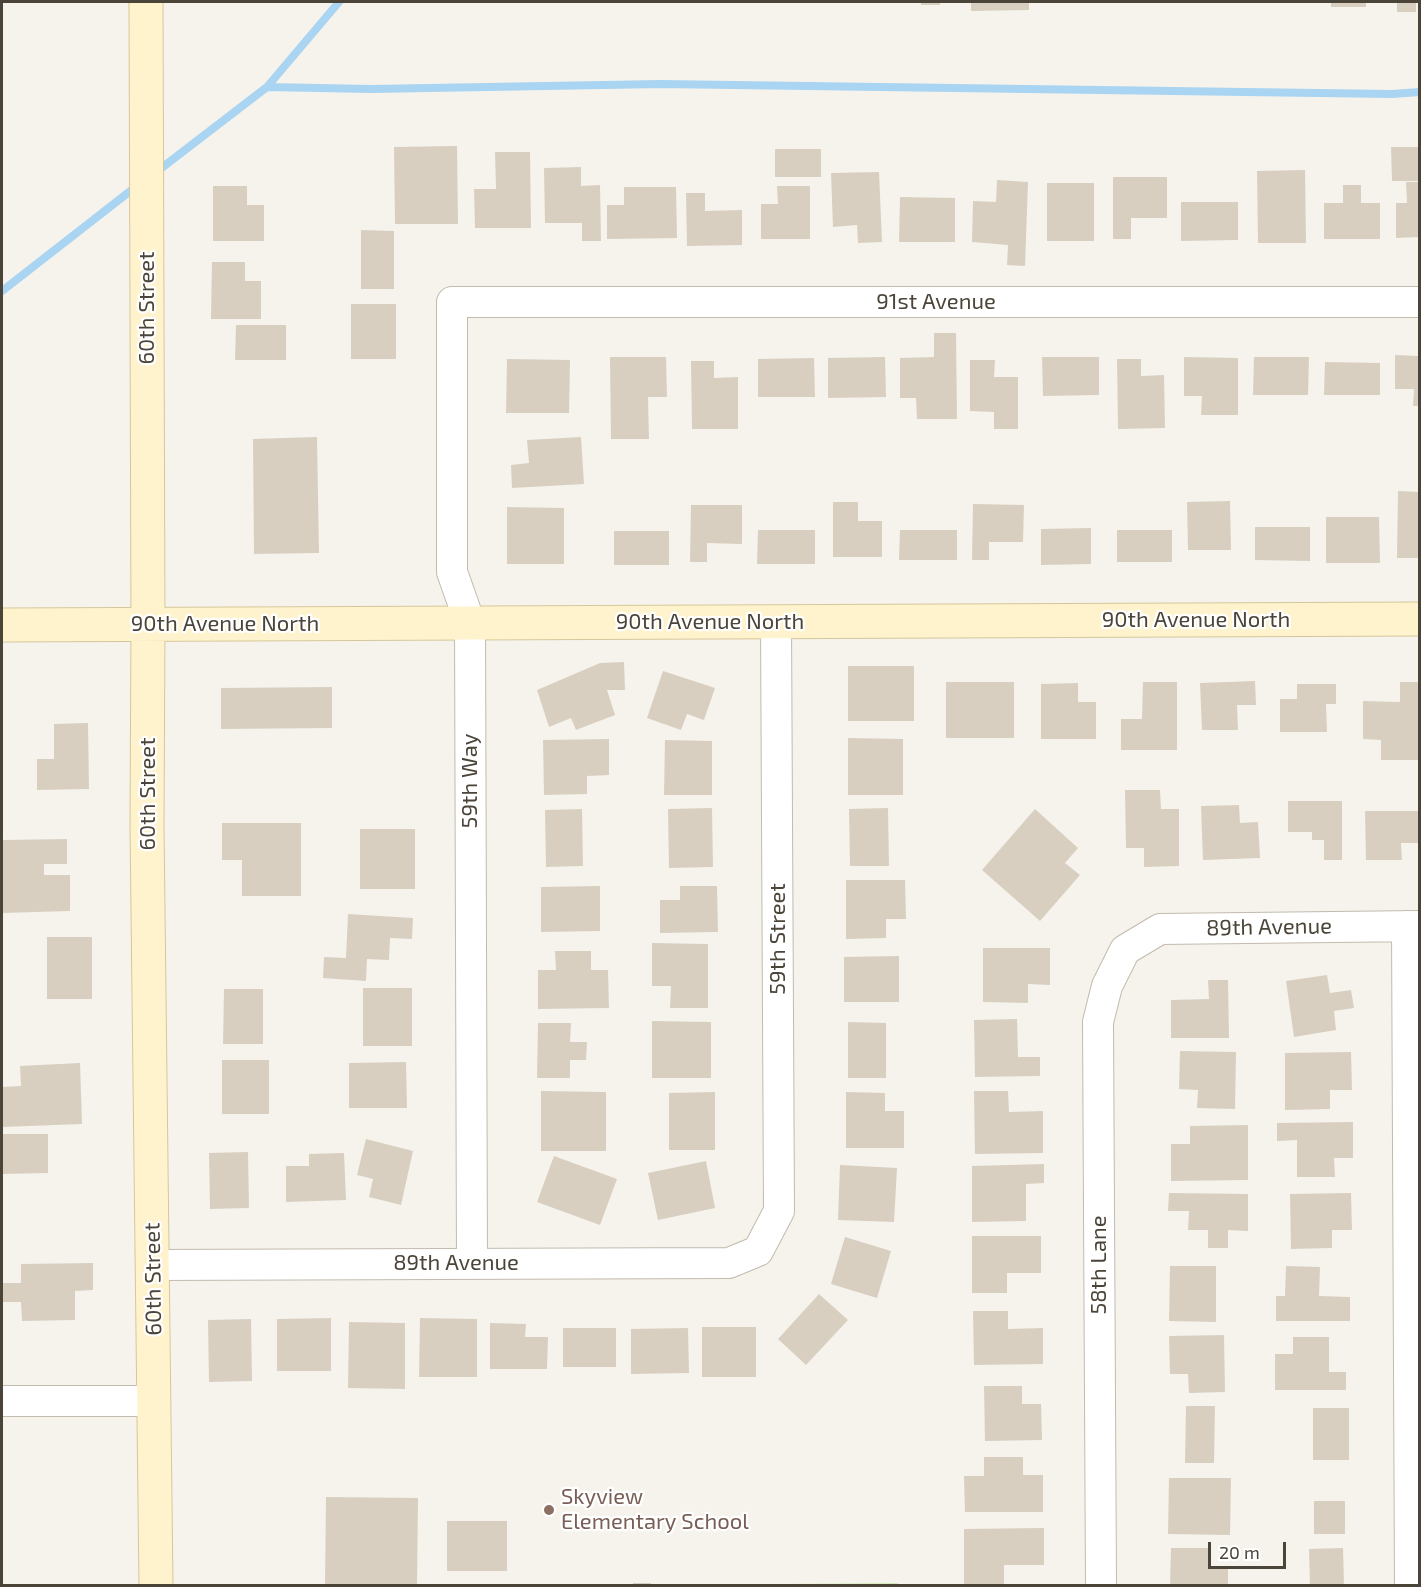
<!DOCTYPE html>
<style>
body{margin:0}
#map{position:relative;width:1421px;height:1587px;overflow:hidden;background:#f6f3ec;font-family:"Exo 2",sans-serif}
canvas{display:block}
.frame{position:absolute;inset:0;border:3px solid #4b4439;pointer-events:none}
.scale{position:absolute;left:1208px;top:1542px;width:78px;height:27px;box-sizing:border-box;border:3px solid #4b4439;border-top:0;padding-left:8px;font-size:18px;line-height:21px;white-space:nowrap;color:#4b4439;-webkit-text-stroke:4px #fff;paint-order:stroke}
</style>
<div id="map">
<canvas width="1421" height="1587"></canvas>
<div class="frame"></div>
<div class="scale">20 m</div>
</div>
<script>
const g = document.querySelector('canvas').getContext('2d');
g.lineJoin = 'round';
function fillPath(path, color) { g.fillStyle = color; g.fill(path, 'evenodd'); }
const toPath = rows => new Path2D(rows.map(r => 'M' + r).join(''));
function trace(path, color, width, dash) { g.strokeStyle = color; g.lineWidth = width; g.lineCap = dash ? 'butt' : 'round'; g.setLineDash(dash || []); g.stroke(path); }
function label(font, color, halo, rows, align = 'center') {
  g.font = font + ' "Exo 2",sans-serif'; g.lineWidth = 4.5; g.setLineDash([]); g.textBaseline = 'middle'; g.strokeStyle = halo; g.fillStyle = color; for (const [text, x, y, turn = 0] of rows) {
    g.save(); g.translate(x, y); g.rotate((+turn || 0) * Math.PI / 180); g.textAlign = isNaN(turn) ? turn : align; if (halo) g.strokeText(text, 0, 0); g.fillText(text, 0, 0); g.restore();
  }
}
const green = toPath([
 [898,1583,898,1586,781,1585,781,1584]
]);
const stream = toPath([
 [267,87,371,89,661,84,1392,94,1420,92],
 [155,173,267,87,339,2],
 [2,291,138,185]
]);
const building = toPath([
 [921,2,940,2,940,5,921,5],
 [971,2,1029,2,1029,10,971,11],
 [1331,2,1366,2,1366,7,1331,7],
 [1397,2,1416,2,1416,12,1397,12],
 [457,146,458,224,395,224,394,147],
 [1391,147,1420,147,1420,181,1392,181],
 [775,149,821,149,821,177,775,177],
 [495,152,530,152,531,228,475,228,474,189,496,189],
 [581,167,581,186,600,185,601,241,582,241,582,223,545,223,544,168],
 [1305,170,1306,243,1258,243,1257,171],
 [879,172,882,242,858,243,857,225,833,227,831,173],
 [1113,177,1167,177,1167,218,1131,218,1131,239,1113,239],
 [997,180,1028,182,1025,266,1007,265,1008,245,972,242,973,201,996,202],
 [1406,182,1420,182,1420,237,1396,238,1396,203,1407,203],
 [1047,183,1094,183,1094,241,1047,241],
 [1343,185,1361,185,1361,203,1380,203,1380,239,1324,239,1324,203,1343,203],
 [213,186,247,186,247,205,264,205,264,241,213,241],
 [777,186,810,186,810,239,761,239,761,204,778,204],
 [624,187,676,187,677,238,607,239,607,205,624,205],
 [686,193,705,193,705,211,742,210,742,245,687,246],
 [900,197,955,198,955,242,899,242],
 [1181,202,1238,202,1238,240,1181,241],
 [361,230,394,231,394,289,361,289],
 [212,262,245,262,245,281,261,281,261,319,211,319],
 [351,304,396,304,396,359,351,359],
 [236,325,286,325,286,360,235,360],
 [934,333,956,333,957,419,917,419,916,398,900,398,900,358,934,357],
 [1395,355,1420,356,1420,406,1413,406,1414,389,1395,389],
 [610,357,666,357,667,397,648,397,649,439,611,439],
 [885,357,886,397,828,398,828,358],
 [1042,357,1099,357,1099,395,1043,396],
 [1184,357,1238,358,1238,415,1201,415,1202,396,1184,396],
 [1254,357,1309,357,1308,395,1253,395],
 [814,358,815,397,758,397,758,359],
 [507,359,570,360,569,413,506,413],
 [1117,359,1141,359,1141,376,1164,375,1165,428,1118,429],
 [970,360,995,360,994,377,1018,377,1018,429,994,429,994,412,970,411],
 [691,361,714,361,714,378,738,377,738,429,692,429],
 [1325,362,1380,363,1380,395,1324,395],
 [317,437,319,553,254,554,253,439],
 [581,437,584,484,512,488,511,465,529,463,527,440],
 [1398,491,1420,492,1420,558,1397,558],
 [1230,501,1231,550,1188,550,1187,502],
 [833,502,858,502,858,521,882,521,882,557,833,557],
 [973,504,1024,505,1023,542,989,542,989,560,972,560],
 [691,505,742,505,742,544,707,543,707,562,690,562],
 [507,507,564,508,564,564,507,564],
 [1326,517,1379,517,1380,563,1326,563],
 [1255,527,1310,527,1310,561,1255,560],
 [1091,528,1091,564,1041,565,1041,529],
 [758,530,815,530,815,564,757,564],
 [900,530,957,530,957,560,899,560],
 [1117,530,1172,530,1172,562,1117,562],
 [614,531,669,531,669,565,614,565],
 [624,662,625,690,607,690,615,715,576,730,571,718,549,727,537,690,600,663],
 [848,666,914,666,914,721,848,721],
 [663,671,715,688,704,720,687,714,681,730,647,718],
 [1255,681,1256,705,1237,705,1238,730,1202,730,1200,683],
 [946,682,1014,682,1014,738,946,738],
 [1143,682,1177,682,1177,750,1121,750,1121,719,1142,719],
 [1400,682,1419,682,1418,760,1381,760,1381,740,1363,739,1363,701,1400,702],
 [1078,683,1078,702,1096,702,1096,739,1041,739,1041,684],
 [1297,684,1336,684,1336,704,1326,704,1327,732,1280,732,1280,699,1297,699],
 [332,687,332,728,221,729,221,688],
 [88,723,89,789,37,790,37,759,54,759,54,724],
 [848,738,903,739,903,795,848,795],
 [609,739,609,775,587,776,587,794,544,795,543,740],
 [665,740,712,741,712,795,664,795],
 [1125,790,1160,790,1161,809,1179,809,1179,866,1144,867,1144,848,1126,848],
 [1288,801,1342,801,1342,860,1324,860,1324,840,1312,840,1312,832,1288,832],
 [1239,805,1240,823,1258,822,1260,858,1203,860,1201,806],
 [712,808,713,867,669,868,668,809],
 [888,808,889,866,850,866,849,809],
 [582,809,583,866,546,867,545,810],
 [1035,809,1078,848,1065,863,1080,875,1040,921,982,870],
 [1365,811,1418,811,1419,843,1401,843,1402,860,1366,860],
 [222,823,301,823,301,896,242,896,242,860,222,860],
 [360,829,415,829,415,889,360,889],
 [67,839,67,864,44,864,44,875,70,875,70,911,2,913,2,840],
 [846,880,905,880,906,919,886,919,886,938,846,939],
 [600,886,600,931,541,932,541,887],
 [680,886,717,886,718,932,660,933,660,900,680,900],
 [348,914,413,918,412,939,390,938,389,960,367,959,366,981,323,978,324,957,346,958],
 [47,937,92,937,92,999,47,999],
 [652,943,708,944,708,1008,670,1008,671,986,652,986],
 [983,948,1050,948,1050,985,1028,984,1028,1003,983,1002],
 [555,951,591,951,591,970,608,970,609,1008,538,1009,538,970,556,970],
 [899,956,899,1002,844,1002,844,957],
 [1327,975,1330,993,1351,990,1354,1008,1334,1011,1336,1030,1294,1037,1286,981],
 [1208,980,1228,980,1229,1038,1171,1038,1171,1000,1209,999],
 [363,988,412,988,412,1046,363,1046],
 [224,989,263,989,263,1044,223,1044],
 [1017,1019,1018,1057,1040,1057,1040,1076,975,1077,974,1020],
 [652,1021,711,1022,711,1078,652,1078],
 [848,1022,886,1023,886,1078,848,1078],
 [538,1023,571,1023,570,1042,587,1042,586,1060,570,1060,570,1078,537,1078],
 [1180,1051,1236,1052,1235,1109,1197,1108,1198,1090,1179,1089],
 [1351,1052,1352,1090,1330,1090,1330,1109,1285,1110,1285,1053],
 [222,1060,269,1060,269,1114,222,1114],
 [406,1062,407,1108,349,1108,349,1063],
 [80,1063,82,1124,3,1127,2,1087,21,1086,20,1066],
 [541,1091,606,1092,606,1151,541,1151],
 [974,1091,1008,1091,1009,1112,1043,1111,1043,1153,975,1154],
 [715,1092,715,1150,669,1150,669,1093],
 [846,1092,885,1093,885,1111,904,1111,904,1148,846,1148],
 [1353,1122,1353,1158,1334,1158,1335,1177,1297,1177,1297,1140,1277,1141,1277,1123],
 [1248,1125,1248,1180,1171,1181,1171,1144,1190,1144,1190,1126],
 [2,1134,48,1134,48,1173,2,1174],
 [366,1139,413,1151,401,1205,369,1197,373,1179,357,1175],
 [248,1152,249,1208,210,1209,209,1153],
 [344,1153,346,1200,286,1202,286,1166,309,1166,309,1154],
 [554,1156,617,1179,600,1225,537,1202],
 [706,1161,715,1208,658,1220,648,1173],
 [1044,1164,1044,1183,1026,1184,1026,1221,972,1222,972,1166],
 [840,1165,897,1168,894,1222,838,1220],
 [1169,1193,1248,1194,1248,1231,1228,1230,1228,1248,1208,1248,1208,1230,1188,1230,1189,1211,1168,1211],
 [1351,1193,1352,1230,1332,1230,1332,1248,1291,1249,1290,1194],
 [972,1236,1041,1236,1041,1273,1007,1273,1007,1293,972,1293],
 [845,1237,891,1251,877,1298,831,1284],
 [93,1263,93,1290,75,1291,75,1320,22,1321,21,1302,3,1302,3,1283,21,1283,21,1264],
 [1170,1266,1216,1266,1216,1322,1169,1321],
 [1286,1266,1320,1267,1319,1296,1350,1297,1350,1321,1276,1321,1276,1296,1285,1296],
 [819,1294,848,1320,806,1365,778,1339],
 [973,1311,1008,1311,1008,1329,1043,1328,1043,1364,974,1365],
 [331,1318,331,1371,277,1371,277,1319],
 [420,1318,477,1319,477,1377,419,1377],
 [251,1319,252,1381,209,1382,208,1320],
 [349,1322,405,1323,405,1389,348,1388],
 [490,1323,526,1324,525,1337,548,1337,547,1369,490,1369],
 [702,1327,756,1327,756,1377,702,1377],
 [563,1328,616,1328,616,1367,563,1367],
 [688,1328,689,1373,631,1374,631,1329],
 [1224,1335,1225,1392,1189,1393,1188,1374,1170,1374,1169,1336],
 [1293,1337,1329,1337,1329,1372,1346,1372,1346,1390,1275,1390,1275,1354,1293,1354],
 [984,1386,1022,1386,1022,1404,1041,1404,1042,1440,985,1441],
 [1186,1406,1215,1406,1214,1463,1185,1463],
 [1313,1408,1349,1408,1349,1460,1313,1460],
 [984,1457,1023,1457,1023,1475,1043,1475,1043,1512,965,1512,964,1476,984,1476],
 [1169,1478,1231,1478,1230,1535,1168,1534],
 [326,1497,418,1498,417,1586,325,1586],
 [1314,1501,1345,1501,1345,1534,1314,1534],
 [447,1521,507,1521,507,1571,447,1571],
 [1044,1528,1044,1565,1004,1565,1004,1584,964,1584,964,1529],
 [1171,1548,1210,1548,1209,1567,1228,1567,1228,1586,1170,1586],
 [1343,1548,1344,1586,1310,1586,1309,1549],
 [633,1583,651,1583,651,1586,633,1586]
]);
const street = toPath([
 [1407,926,1410,1586],
 [472,1263,470,623,452,572,452,302,1420,302],
 [152,1265,729,1263,758,1251,779,1211,776,622],
 [2,1401,155,1401],
 [1101,1586,1098,1022,1107,986,1125,950,1160,929,1420,926]
]);
const secondary = toPath([
 [146,2,148,624,147,826,156,1586],
 [2,625,1420,619]
]);
const markers = [
 [549,1510,6,"#8d6e63"]
];
const streetNames = [
 ["91st Avenue",936,302],
 ["60th Street",147,308,-90],
 ["90th Avenue North",1196,620],
 ["90th Avenue North",710,622],
 ["90th Avenue North",225,624],
 ["59th Way",470,781,-90],
 ["60th Street",148,794,-90],
 ["89th Avenue",1269,927,-1],
 ["59th Street",778,939,-90],
 ["89th Avenue",456,1263],
 ["58th Lane",1099,1265,-90],
 ["60th Street",153,1279,-91]
];
const educationNames = [
 ["Skyview",561,1497],
 ["Elementary School",561,1522]
];
fillPath(green, '#d2eab5');
trace(stream, '#a9d4f2', 8);
fillPath(building, '#d8cfc1');
trace(street, '#c2bbae', 32);
trace(secondary, '#d6c79b', 35);
trace(street, '#fff', 30);
trace(secondary, '#fff3cd', 33);
for (const [x, y, r, color] of markers) { const dot = new Path2D(); dot.arc(x, y, r, 0, 2 * Math.PI); g.fillStyle = color; g.fill(dot); trace(dot, '#fff', 2); }
label('22px', '#4b4439', '#fff', streetNames);
label('22px', '#785e54', '#fff', educationNames, 'left');
</script>
